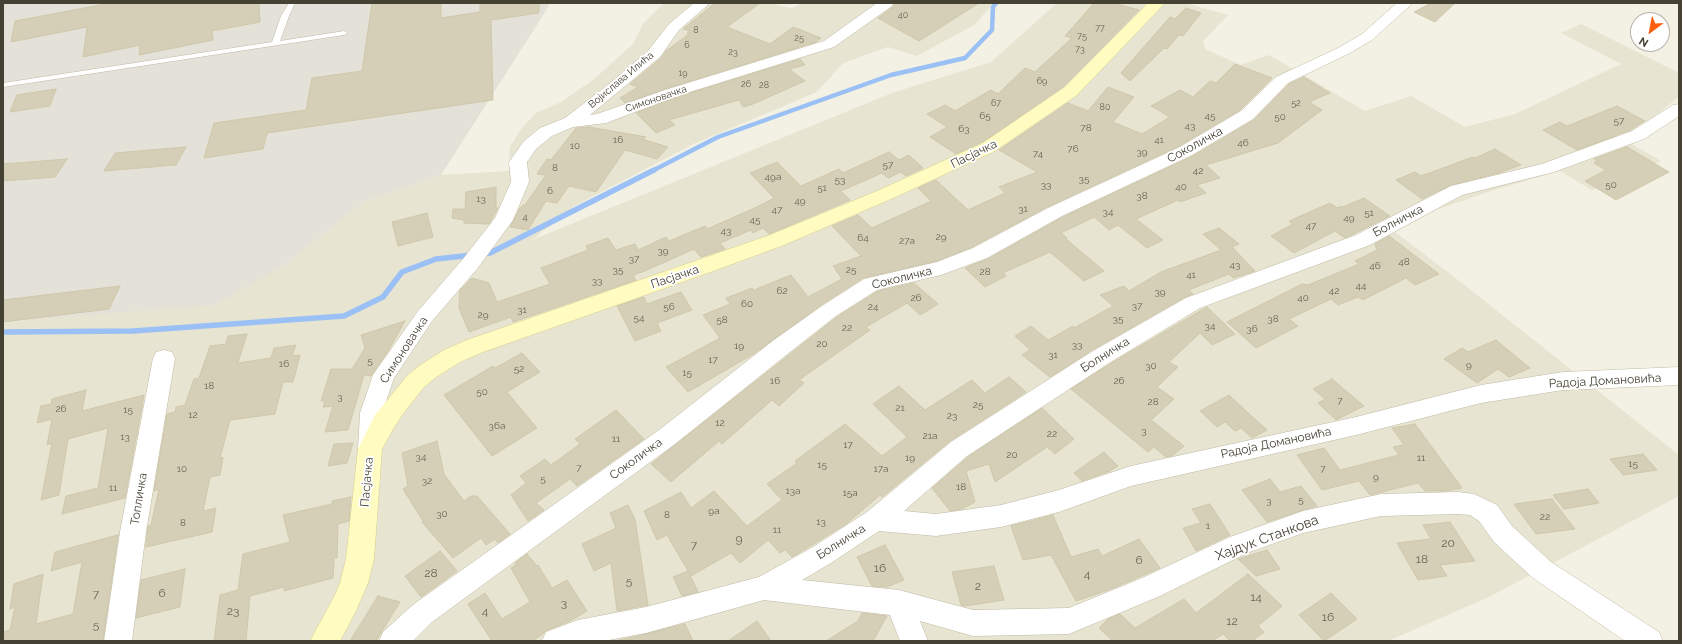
<!DOCTYPE html>
<meta charset="utf-8">
<style>
body{margin:0}
#map{position:relative;width:1682px;height:644px;overflow:hidden;background:#f3f1e3;font-family:Raleway,sans-serif}
canvas{display:block}
.frame{position:absolute;inset:0;border:4px solid #454133;pointer-events:none}
.north{position:absolute;left:1630px;top:12px;width:40px;height:40px;box-sizing:border-box;background:#fff;border:1px solid #b5b3ad;border-radius:50%;rotate:212deg;font-size:11px;font-weight:700;line-height:16px;text-align:center;color:#454133}
.north::after{content:'';display:block;margin:auto;width:14px;height:18px;background:#ff5d0e;clip-path:polygon(50% 0,100% 100%,50% 72%,0 100%)}
</style>
<div id="map">
<canvas width="1682" height="644"></canvas>
<div class="frame"></div>
<div class="north">N</div>
</div>
<script>
const g = document.querySelector('canvas').getContext('2d');
g.lineJoin = 'round';
function fillPath(path, color) { g.fillStyle = color; g.fill(path, 'evenodd'); }
const toPath = rows => new Path2D(rows.map(r => 'M' + r).join(''));
function trace(path, color, width, dash) { g.strokeStyle = color; g.lineWidth = width; g.lineCap = dash ? 'butt' : 'round'; g.setLineDash(dash || []); g.stroke(path); }
function label(font, color, halo, rows, align = 'center') {
  g.font = font + ' Raleway,sans-serif'; g.lineWidth = 3.5; g.setLineDash([]); g.textBaseline = 'middle'; g.strokeStyle = halo; g.fillStyle = color; for (const [text, x, y, turn = 0] of rows) {
    g.save(); g.translate(x, y); g.rotate((+turn || 0) * Math.PI / 180); g.textAlign = isNaN(turn) ? turn : align; if (halo) g.strokeText(text, 0, 0); g.fillText(text, 0, 0); g.restore();
  }
}
const residential = toPath([
 [664,3,767,3,792,8,803,3,994,3,974,25,917,56,888,47,843,63,817,92,693,144,573,207,532,240,892,93,991,62,1057,3,1185,3,1228,15,1203,41,1205,49,1240,65,1269,55,1365,111,1411,96,1465,127,1515,114,1621,64,1561,33,1581,24,1679,73,1679,96,1677,98,1652,119,1614,134,1661,161,1592,190,1560,171,1491,191,1436,210,1395,232,1453,276,1679,455,1679,496,1489,597,1388,641,3,641,3,322,23,321,283,266,364,202,441,175,509,171,510,147,521,129,536,113,561,102,593,80,633,44,643,24]
]);
const industrial = toPath([
 [3,3,548,3,549,6,441,175,364,202,283,266,215,305,3,322]
]);
const streamFar1 = toPath([
 [652,171,718,137,891,75,965,58,992,30,993,7,996,3]
]);
const stream = toPath([
 [482,254,490,253,654,170],
 [3,332,133,331,344,316,383,297,402,272,436,259,473,255]
]);
const building = toPath([
 [111,3,259,3,260,22,212,31,213,40,139,55,140,45,83,57,87,27,11,42,15,21,111,3],
 [372,3,441,3,441,18,480,12,480,3,539,3,539,13,491,20,493,100,267,133,263,149,204,158,214,123,306,110,312,78,362,71,372,3],
 [715,3,760,3,727,27,770,44,793,27,821,38,816,42,665,89,625,103,620,98,638,87,630,84,661,58,666,51,689,34,687,33,690,31,683,29,715,3],
 [895,3,979,3,919,41,878,18,893,7,895,3],
 [1094,3,1113,3,1139,10,1064,86,984,141,956,154,930,137,947,127,927,114,945,105,955,111,991,90,998,94,1025,68,1035,72,1072,38,1065,36,1094,3],
 [1431,3,1455,3,1435,22,1414,12,1431,3],
 [1186,8,1201,13,1183,36,1179,35,1167,49,1164,48,1130,81,1121,73,1170,17,1175,19,1186,8],
 [800,59,805,65,789,69,805,81,753,104,743,107,739,100,669,120,675,125,656,133,636,113,677,97,800,59],
 [1235,64,1272,78,1240,110,1179,146,1047,207,972,247,937,261,863,278,821,305,755,353,688,392,666,367,720,338,703,315,730,304,726,298,752,288,754,290,791,275,808,297,842,279,833,266,861,256,832,226,858,215,872,228,931,201,918,188,936,180,968,210,1005,193,999,187,1037,172,999,150,1068,103,1088,111,1108,87,1134,97,1113,122,1142,134,1170,117,1151,106,1180,90,1193,97,1210,81,1216,83,1235,64],
 [1304,77,1330,93,1309,102,1322,110,1278,143,1206,165,1220,178,1197,185,1206,193,1180,202,1178,200,1136,219,1163,240,1147,248,1118,225,1109,230,1094,217,1061,233,1067,238,1066,239,1104,271,1084,281,1050,252,1003,273,1006,276,985,287,965,268,988,259,1063,217,1193,156,1254,120,1289,84,1304,77],
 [56,89,50,106,10,112,17,95,56,89],
 [1617,106,1645,121,1631,130,1577,150,1543,130,1560,122,1567,126,1617,106],
 [589,127,646,137,642,139,668,147,657,159,625,150,596,192,569,186,557,203,546,201,528,230,510,227,520,208,523,205,525,205,546,175,537,174,547,159,551,160,576,128,589,127],
 [186,147,176,165,104,171,115,153,186,147],
 [1627,147,1669,172,1616,200,1585,181,1606,170,1594,163,1597,161,1594,159,1627,147],
 [1495,149,1521,165,1499,173,1451,185,1422,199,1396,180,1415,172,1421,176,1473,157,1475,158,1495,149],
 [889,152,899,160,909,155,923,168,906,176,901,172,888,178,882,173,841,191,850,200,769,234,763,228,753,233,751,230,720,243,725,249,701,257,694,249,645,271,633,275,636,280,513,322,511,317,469,332,459,308,460,290,472,278,489,283,497,302,550,284,541,268,588,250,586,246,608,238,616,250,635,244,638,250,666,237,669,241,705,226,707,229,757,207,774,198,750,173,777,162,801,186,839,169,843,173,889,152],
 [67,159,55,177,3,181,3,164,67,159],
 [496,187,496,208,498,208,489,224,464,223,464,220,452,218,453,209,465,209,466,192,496,187],
 [1364,198,1390,216,1345,238,1335,231,1294,253,1271,236,1293,224,1289,221,1330,203,1337,208,1342,206,1343,207,1364,198],
 [427,213,433,237,398,246,392,222,427,213],
 [1219,228,1239,244,1232,247,1255,271,1233,278,1229,274,1189,290,1193,294,1185,297,1092,350,1050,377,1022,355,1030,350,1015,336,1031,326,1048,340,1050,339,1073,326,1074,328,1113,306,1100,295,1124,286,1129,291,1161,272,1221,250,1203,234,1219,228],
 [1389,236,1439,274,1415,285,1406,278,1363,300,1358,297,1338,305,1331,299,1289,319,1298,326,1256,348,1227,322,1302,284,1308,285,1359,264,1355,261,1377,250,1375,244,1389,236],
 [914,283,938,304,920,315,907,303,866,327,870,330,799,380,804,383,779,406,772,400,722,444,719,441,671,482,651,464,837,317,878,291,914,283],
 [120,286,109,309,3,322,3,300,120,286],
 [681,292,692,310,657,323,661,331,635,341,617,306,644,297,647,304,681,292],
 [1207,307,1235,334,1212,345,1200,333,1169,362,1178,367,1157,387,1174,399,1151,420,1184,446,1172,456,1166,457,1154,447,1148,452,1071,389,1110,364,1207,307],
 [405,321,388,351,371,376,364,375,348,430,325,432,333,406,323,407,325,401,321,401,331,369,352,369,365,348,361,335,405,321],
 [247,334,238,363,271,358,274,348,296,345,292,356,300,355,293,382,283,382,275,414,230,420,220,458,223,457,220,475,210,477,203,511,216,508,212,532,146,547,148,526,151,525,159,489,154,491,167,414,175,412,176,407,185,405,194,379,199,378,210,346,226,344,228,336,247,334],
 [1496,340,1530,368,1509,377,1498,369,1477,383,1444,359,1462,348,1468,352,1496,340],
 [522,353,540,372,507,392,537,428,492,456,444,395,493,366,495,368,522,353],
 [1009,377,1026,392,950,441,882,497,880,495,846,524,792,557,785,550,780,553,768,540,740,563,731,553,691,576,667,535,657,540,644,511,681,492,691,508,714,491,747,526,782,500,767,484,797,463,795,461,845,424,882,456,907,437,873,404,899,386,925,410,972,380,985,393,1009,377],
 [1332,379,1364,406,1336,420,1318,403,1325,399,1313,389,1332,379],
 [86,390,82,411,144,395,125,498,62,514,66,496,98,488,108,428,68,439,59,495,41,500,52,443,47,445,52,419,37,423,41,406,51,404,52,399,86,390],
 [1229,395,1246,411,1267,430,1252,438,1241,428,1235,431,1225,422,1217,427,1200,411,1229,395],
 [1042,408,1074,439,1055,454,1047,447,995,482,989,464,966,471,975,502,962,509,950,511,932,488,968,457,1042,408],
 [616,410,644,439,577,486,570,479,536,503,544,510,528,521,511,495,526,483,520,476,545,459,551,465,580,444,575,439,616,410],
 [1415,424,1462,488,1446,491,1425,491,1418,483,1370,495,1359,481,1322,490,1297,455,1324,448,1340,470,1399,455,1393,447,1404,445,1392,428,1415,424],
 [437,441,444,474,464,501,471,496,477,496,510,534,498,543,495,539,486,545,481,538,453,558,422,522,423,521,403,489,408,486,402,453,437,441],
 [353,443,347,463,328,466,334,444,353,443],
 [1104,452,1118,466,1110,471,1082,481,1074,473,1104,452],
 [1643,454,1657,470,1623,475,1610,459,1643,454],
 [1270,479,1280,492,1301,486,1317,506,1303,510,1267,522,1242,490,1270,479],
 [1588,489,1599,503,1564,509,1553,495,1588,489],
 [351,497,349,521,338,524,337,558,334,558,333,578,284,591,284,587,250,596,246,641,214,641,220,595,238,590,243,554,290,542,283,515,332,504,332,501,351,497],
 [1552,499,1575,529,1536,534,1514,504,1552,499],
 [1210,504,1230,535,1196,551,1183,528,1201,523,1192,509,1210,504],
 [628,505,635,519,648,605,617,611,611,563,594,571,582,544,616,528,610,513,628,505],
 [1053,515,1071,557,1098,549,1102,556,1139,539,1160,568,1111,589,1076,601,1051,555,1023,560,1011,526,1053,515],
 [1450,522,1475,561,1440,565,1447,576,1418,580,1397,543,1431,539,1423,525,1450,522],
 [118,535,103,641,3,641,3,632,10,630,15,607,10,609,14,584,43,574,36,624,73,614,82,562,51,571,55,552,118,535],
 [885,545,904,580,887,587,872,586,857,557,885,545],
 [1267,550,1280,569,1256,576,1238,559,1267,550],
 [440,551,457,571,421,597,405,576,440,551],
 [527,554,537,566,538,565,552,588,567,580,587,611,570,621,545,631,543,634,532,641,492,641,468,604,485,593,502,619,530,602,511,568,516,565,515,563,527,554],
 [994,566,1004,600,965,606,961,605,952,572,994,566],
 [185,569,180,607,136,618,141,580,185,569],
 [688,571,698,592,682,596,673,577,688,571],
 [1248,574,1282,606,1258,626,1264,632,1252,641,1230,641,1223,634,1212,641,1113,641,1099,628,1108,619,1120,614,1135,628,1184,599,1196,613,1248,574],
 [1331,593,1357,619,1324,641,1299,615,1331,593],
 [378,596,400,602,376,641,350,641,378,596],
 [862,613,887,616,873,641,826,641,858,621,862,613],
 [757,621,771,641,728,641,757,621],
 [685,624,693,641,615,641,646,634,685,624]
]);
const service = toPath([
 [289,3,295,3,289,16,280,41,344,31,348,33,344,35,3,87,3,83,272,42,281,16,289,3]
]);
const minor = toPath([
 [694,3,710,3,679,30,660,57,590,115,597,114,665,90,824,41,877,3,894,3,892,6,834,47,677,96,606,123,573,127,552,136,536,149,527,162,529,182,513,220,477,269,432,321,394,378,382,413,382,449,378,456,370,459,362,456,358,449,360,413,373,375,418,311,463,259,495,218,511,182,509,162,524,141,540,128,565,118,609,84,648,51,669,24,694,3],
 [1397,3,1413,3,1372,40,1348,54,1288,83,1253,119,1192,155,1062,216,987,258,941,275,877,290,836,316,790,352,675,444,432,622,413,641,379,641,383,632,414,604,659,430,774,340,822,306,864,279,937,262,973,248,1048,208,1180,147,1241,111,1276,77,1338,48,1362,34,1397,3],
 [1679,104,1679,116,1644,139,1554,172,1462,195,1370,245,1200,308,1109,363,967,456,904,511,936,514,1001,505,1059,490,1131,466,1356,417,1481,385,1563,372,1679,367,1679,385,1563,390,1481,403,1356,435,1131,486,1059,512,1001,527,936,536,879,531,831,563,802,580,899,590,973,610,1069,608,1142,578,1230,537,1303,511,1381,494,1458,492,1474,494,1497,505,1512,526,1551,562,1659,632,1663,641,1625,641,1533,578,1494,542,1479,521,1470,515,1458,514,1381,516,1303,533,1247,553,1160,596,1069,634,973,636,920,621,928,641,900,641,890,615,764,600,646,633,604,641,542,641,546,632,578,620,646,607,759,577,813,547,867,512,951,442,1093,351,1186,298,1356,235,1451,186,1542,164,1632,131,1673,105,1679,104],
 [164,350,172,352,175,358,146,532,132,641,104,641,120,532,153,358,156,352,164,350]
]);
const secondary = toPath([
 [1148,3,1165,3,1077,95,995,151,891,199,784,245,705,274,483,352,460,362,435,378,424,387,405,411,393,429,382,449,374,559,368,583,355,613,340,641,310,641,335,595,340,583,346,559,358,449,375,415,408,375,419,366,444,350,467,340,770,235,877,191,983,143,1065,87,1148,3]
]);
const farNumbernames = [
 ["40",903,15],
 ["77",1100,28],
 ["8",696,30],
 ["75",1082,36],
 ["25",799,38],
 ["6",687,45],
 ["73",1080,49],
 ["23",733,52],
 ["19",683,73],
 ["69",1042,81],
 ["26",746,84],
 ["28",764,85],
 ["67",996,103],
 ["52",1296,103],
 ["80",1105,107]
];
const farStreetnames = [
 ["Војислава Илића",621,80,-40],
 ["Симоновачка",656,99,-19]
];
const numberNames = [
 ["65",985,116],
 ["45",1210,116],
 ["50",1280,117],
 ["57",1619,121],
 ["43",1190,126],
 ["78",1086,128],
 ["63",964,129],
 ["16",618,140],
 ["41",1159,140],
 ["46",1243,143],
 ["10",575,146],
 ["76",1073,149],
 ["39",1142,152],
 ["74",1038,154],
 ["57",888,165],
 ["8",555,168],
 ["42",1198,171],
 ["49a",773,177],
 ["35",1084,179],
 ["53",840,180],
 ["33",1046,185],
 ["50",1611,185],
 ["40",1181,187],
 ["51",822,188],
 ["6",550,191],
 ["38",1142,196],
 ["13",481,199],
 ["49",800,201],
 ["31",1023,209],
 ["47",777,210],
 ["34",1108,212],
 ["51",1369,213],
 ["4",525,217],
 ["49",1349,218],
 ["45",755,220],
 ["47",1311,226],
 ["43",726,231],
 ["29",941,237],
 ["64",863,238],
 ["27a",907,241],
 ["39",663,251],
 ["37",634,259],
 ["48",1404,262],
 ["43",1235,265],
 ["46",1375,266],
 ["35",618,270],
 ["25",851,270],
 ["28",985,272],
 ["41",1191,275],
 ["33",597,281],
 ["44",1361,286],
 ["62",782,291],
 ["42",1334,291],
 ["39",1160,292],
 ["26",916,298],
 ["40",1303,298],
 ["60",747,304],
 ["37",1137,306],
 ["56",669,307],
 ["24",873,307],
 ["31",522,310],
 ["29",483,315],
 ["54",639,318],
 ["35",1118,319],
 ["38",1273,319],
 ["58",722,320],
 ["34",1210,326],
 ["22",847,328],
 ["36",1252,329],
 ["20",822,344],
 ["33",1077,345],
 ["19",739,346],
 ["31",1053,355],
 ["17",713,360],
 ["5",370,361],
 ["16",284,364],
 ["9",1469,365],
 ["30",1151,366],
 ["52",519,369],
 ["15",687,373],
 ["16",775,381],
 ["26",1119,381],
 ["18",209,386],
 ["50",482,392],
 ["3",340,397],
 ["7",1340,401],
 ["28",1153,402],
 ["25",978,405],
 ["21",900,408],
 ["26",61,409],
 ["15",128,410],
 ["12",193,415],
 ["23",952,416],
 ["12",720,423],
 ["36a",497,426],
 ["3",1144,431],
 ["22",1052,434],
 ["21a",930,436],
 ["13",125,437],
 ["11",616,439],
 ["17",848,445],
 ["20",1012,455],
 ["34",421,457],
 ["19",910,458],
 ["11",1421,458],
 ["15",1633,464],
 ["15",822,465],
 ["7",579,468],
 ["10",182,469],
 ["17a",881,469],
 ["7",1323,469],
 ["9",1376,477],
 ["5",543,479],
 ["32",427,481],
 ["18",961,487],
 ["11",113,488],
 ["13a",793,491],
 ["15a",850,493],
 ["5",1301,500],
 ["3",1269,501],
 ["9a",714,511],
 ["30",442,514],
 ["8",667,515],
 ["22",1545,517],
 ["13",821,522],
 ["8",183,523],
 ["1",1208,526],
 ["11",777,530]
];
const streetNames = [
 ["Соколичка",1195,145,-29],
 ["Пасјачка",974,154,-26],
 ["Болничка",1398,221,-28],
 ["Пасјачка",675,277,-19],
 ["Соколичка",902,278,-14],
 ["Симоновачка",404,350,-57],
 ["Болничка",1105,355,-32],
 ["Радоја Домановића",1605,381,-3],
 ["Радоја Домановића",1276,443,-12],
 ["Соколичка",636,459,-36],
 ["Пасјачка",367,482,-85],
 ["Топличка",139,499,-81],
 ["Болничка",841,542,-32]
];
const nearNumbernames = [
 ["9",739,539],
 ["20",1448,543],
 ["7",694,545],
 ["18",1422,559],
 ["6",1139,560],
 ["16",880,568],
 ["28",431,573],
 ["4",1087,574],
 ["5",629,581],
 ["2",978,586],
 ["6",162,593],
 ["7",96,594],
 ["14",1256,597],
 ["3",564,603],
 ["23",233,611],
 ["4",485,611],
 ["16",1328,617],
 ["12",1232,621],
 ["5",96,625]
];
const nearStreetnames = [
 ["Хајдук Станкова",1267,538,-20]
];
fillPath(residential, '#e7e4d1');
fillPath(industrial, '#e4e1d8');
trace(streamFar1, '#9ac0f5', 4.5);
trace(stream, '#9ac0f5', 5.5);
fillPath(building, '#d5cfb8');
trace(building, '#d0c8aa', 1);
trace(service, '#bfbaa5', 1);
trace(minor, '#bfbaa5', 1);
trace(secondary, '#d5d08f', 1);
fillPath(service, '#fff');
fillPath(minor, '#fff');
fillPath(secondary, '#fffbc1');
label('9px', '#696454', null, farNumbernames);
label('10px', '#454133', '#fff', farStreetnames);
label('10px', '#696454', null, numberNames);
label('12px', '#454133', '#fff', streetNames);
label('12px', '#696454', null, nearNumbernames);
label('14px', '#454133', '#fff', nearStreetnames);
</script>
